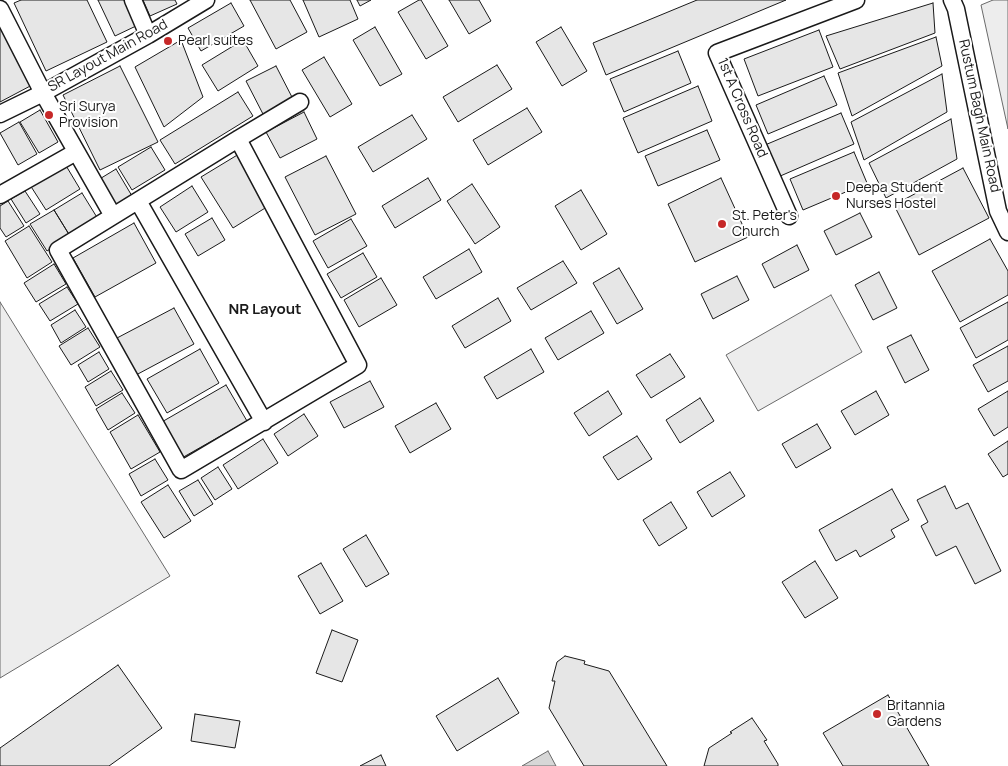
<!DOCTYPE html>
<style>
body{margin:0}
canvas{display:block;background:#fff}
</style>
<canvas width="1008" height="766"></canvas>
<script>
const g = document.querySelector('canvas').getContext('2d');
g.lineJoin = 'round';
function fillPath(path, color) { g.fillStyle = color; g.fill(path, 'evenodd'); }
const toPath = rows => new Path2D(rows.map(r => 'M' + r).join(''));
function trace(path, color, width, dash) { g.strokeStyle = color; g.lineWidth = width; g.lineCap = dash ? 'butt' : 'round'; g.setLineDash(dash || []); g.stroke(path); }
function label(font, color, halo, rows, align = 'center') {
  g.font = font + ' Manrope,sans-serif'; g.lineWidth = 4; g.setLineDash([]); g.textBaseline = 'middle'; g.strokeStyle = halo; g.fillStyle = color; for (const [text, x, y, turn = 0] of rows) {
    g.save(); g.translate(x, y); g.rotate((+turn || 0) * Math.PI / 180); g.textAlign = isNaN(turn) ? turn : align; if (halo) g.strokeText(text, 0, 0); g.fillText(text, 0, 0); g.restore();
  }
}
const built = toPath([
 [993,0,1008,0,1008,129,981,5,993,0],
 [831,295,862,352,758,411,726,355,831,295],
 [0,302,170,576,0,678,0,302]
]);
const water = toPath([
 [548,751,556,766,522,766,548,751]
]);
const building = toPath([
 [21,0,87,0,107,42,46,71,14,3,21,0],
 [98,0,124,0,136,26,115,36,98,0],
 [143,0,175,0,177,4,150,16,143,0],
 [250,0,290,0,307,32,276,49,250,0],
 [303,0,350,0,358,19,319,37,303,0],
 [357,0,371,0,360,6,357,0],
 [419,0,421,0,448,46,426,59,398,12,419,0],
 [449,0,479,0,491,21,469,34,449,0],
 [697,0,786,0,606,75,593,43,697,0],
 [231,3,244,26,201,51,188,28,231,3],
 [933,3,935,33,840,69,826,36,933,3],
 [0,18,34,84,0,102,0,18],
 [375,27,402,74,380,86,353,40,375,27],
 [561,27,587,71,562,86,536,42,561,27],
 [819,30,833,67,758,96,744,59,819,30],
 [936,37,942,66,852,116,838,73,936,37],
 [181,40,203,97,164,127,135,67,181,40],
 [243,40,258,66,218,91,202,65,243,40],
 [678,51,691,83,624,112,610,79,678,51],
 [324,57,352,104,330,117,302,70,324,57],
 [497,65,512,89,458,122,443,97,497,65],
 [120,66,158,142,100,170,63,95,120,66],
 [276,66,294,101,264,116,246,81,276,66],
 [942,74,947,112,864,160,851,122,942,74],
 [824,76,837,105,768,134,756,105,824,76],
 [698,86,712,121,638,153,623,118,698,86],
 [238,92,253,116,175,164,160,140,238,92],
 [527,108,542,132,488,165,473,140,527,108],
 [40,110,58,142,39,153,20,122,40,110],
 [304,112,317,139,280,158,266,132,304,112],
 [841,113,854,144,778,177,765,145,841,113],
 [412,115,427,139,373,172,358,147,412,115],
 [951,119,957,159,886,198,869,163,951,119],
 [19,122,37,154,18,165,0,133,19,122],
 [707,130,720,160,658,186,645,156,707,130],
 [151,147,165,170,132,190,118,167,151,147],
 [854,152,867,183,803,210,790,179,854,152],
 [239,154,270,205,233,228,201,177,239,154],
 [326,156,356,214,315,235,285,177,326,156],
 [65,164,80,189,46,210,30,185,65,164],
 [963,168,989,218,919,255,894,205,963,168],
 [116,169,132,196,114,207,98,180,116,169],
 [428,178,441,200,395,228,382,206,428,178],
 [721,178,748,237,695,262,668,204,721,178],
 [472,184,500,227,475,244,447,201,472,184],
 [192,186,208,212,176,232,160,207,192,186],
 [581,190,607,234,581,250,555,206,581,190],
 [25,191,40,214,26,223,11,199,25,191],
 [82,193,98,219,70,236,54,210,82,193],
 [8,201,24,226,6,237,0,228,0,206,8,201],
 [54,210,70,236,47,251,30,224,54,210],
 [860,213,872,237,836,255,824,231,860,213],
 [212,218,225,240,198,256,185,234,212,218],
 [351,219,367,246,328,268,313,241,351,219],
 [134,223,156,263,95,297,73,258,134,223],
 [29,226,52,262,27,278,5,241,29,226],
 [990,239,1008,271,1008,295,960,322,932,271,990,239],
 [797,245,809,270,774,288,762,264,797,245],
 [469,249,482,272,436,299,423,277,469,249],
 [363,253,377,277,341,298,327,274,363,253],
 [563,261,577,283,531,310,517,288,563,261],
 [54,264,66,284,36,302,24,283,54,264],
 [619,268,643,309,617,324,593,283,619,268],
 [879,272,897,308,873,320,855,285,879,272],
 [737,276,749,300,713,319,701,294,737,276],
 [381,278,397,305,359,327,344,300,381,278],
 [67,287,78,304,50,321,39,304,67,287],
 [498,298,511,321,465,348,452,326,498,298],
 [1008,302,1008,340,976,358,960,328,1008,302],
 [174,308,194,344,136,375,117,338,174,308],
 [75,310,86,327,61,343,51,325,75,310],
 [591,311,604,333,558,360,545,338,591,311],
 [88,328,100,347,71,365,59,346,88,328],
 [911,335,929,370,905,383,887,347,911,335],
 [1008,346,1008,381,988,392,973,365,1008,346],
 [200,349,219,383,167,413,147,379,200,349],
 [531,349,544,372,497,399,484,377,531,349],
 [99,352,109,369,88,382,78,365,99,352],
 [670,354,685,377,651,398,636,375,670,354],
 [111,371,123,390,96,406,85,387,111,371],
 [370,381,384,407,344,428,330,402,370,381],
 [226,385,247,421,180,459,160,423,226,385],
 [608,391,622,414,589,436,574,413,608,391],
 [876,391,889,415,855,435,841,411,876,391],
 [1008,391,1008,427,994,436,978,409,1008,391],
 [122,393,135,413,108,430,96,409,122,393],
 [700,398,714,421,680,443,666,420,700,398],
 [436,403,451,429,410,453,395,426,436,403],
 [304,414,318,436,288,456,274,434,304,414],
 [138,415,160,452,131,469,110,432,138,415],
 [817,424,831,448,796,468,782,444,817,424],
 [637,436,652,459,618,480,603,457,637,436],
 [263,439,278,463,238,489,223,465,263,439],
 [1008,441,1008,474,1003,477,988,454,1008,441],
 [155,459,168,480,141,496,129,474,155,459],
 [218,467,232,489,215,500,201,478,218,467],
 [730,472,745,496,712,517,697,492,730,472],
 [198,480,213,504,194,516,179,491,198,480],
 [168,485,191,521,164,538,141,502,168,485],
 [945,486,956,509,968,503,1001,571,975,584,956,546,936,556,921,526,928,522,917,500,945,486],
 [892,489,909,520,891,530,895,537,860,557,856,550,836,561,819,530,892,489],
 [671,502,687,528,659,546,643,520,671,502],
 [366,535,389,574,366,587,343,549,366,535],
 [815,561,838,598,805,618,782,582,815,561],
 [321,563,343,601,320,614,298,576,321,563],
 [332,630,358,640,342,682,316,673,332,630],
 [565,656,585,661,584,664,609,671,667,766,584,766,549,708,555,681,552,681,557,662,565,656],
 [118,665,162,728,109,766,0,766,0,748,118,665],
 [498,678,519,713,457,751,436,716,498,678],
 [888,695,929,766,843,766,823,733,888,695],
 [195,714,240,721,235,748,191,741,195,714],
 [752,718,767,740,764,741,778,764,778,766,704,766,709,748,732,733,730,732,752,718],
 [381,755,386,766,360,766,381,755]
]);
const street = toPath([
 [133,0,148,35],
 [952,0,956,9,998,211,1008,232],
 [0,9,43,93,0,114],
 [238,139,358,365,181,470,58,250,238,139,300,102],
 [0,195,76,152],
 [138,201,264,422],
 [113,216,43,93,148,35,206,0],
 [789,216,717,53,856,0]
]);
const markers = [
 [168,41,5,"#c62828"],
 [49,115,5,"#c62828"],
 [836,196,5,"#c62828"],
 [722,224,5,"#c62828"],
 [877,714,5,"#c62828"]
];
const poiNames = [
 ["Pearl suites",178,41],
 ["Sri Surya",59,107],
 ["Provision",59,123],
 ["Deepa Student",846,188],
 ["Nurses Hostel",846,204],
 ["St. Peter's",732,216],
 ["Church",732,232],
 ["Britannia",887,706],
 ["Gardens",887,722]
];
const streetNames = [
 ["SR Layout Main Road",108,56,-29],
 ["1st A Cross Road",742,108,67],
 ["Rustum Bagh Main Road",979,116,78]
];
const neighbourhoodNames = [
 ["NR Layout",265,310]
];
fillPath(built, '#ededed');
trace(built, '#6a6a6a', 1);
fillPath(water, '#d7d7d7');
trace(water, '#6a6a6a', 1);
fillPath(building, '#e6e6e6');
trace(building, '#1a1a1a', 1);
trace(street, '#1a1a1a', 19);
trace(street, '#fff', 16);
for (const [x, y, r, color] of markers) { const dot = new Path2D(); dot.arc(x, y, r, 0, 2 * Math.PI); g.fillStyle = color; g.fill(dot); trace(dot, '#fff', 2); }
label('14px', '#1a1a1a', '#fff', poiNames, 'left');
label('14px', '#1a1a1a', '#fff', streetNames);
label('bold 15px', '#1a1a1a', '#fff', neighbourhoodNames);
</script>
